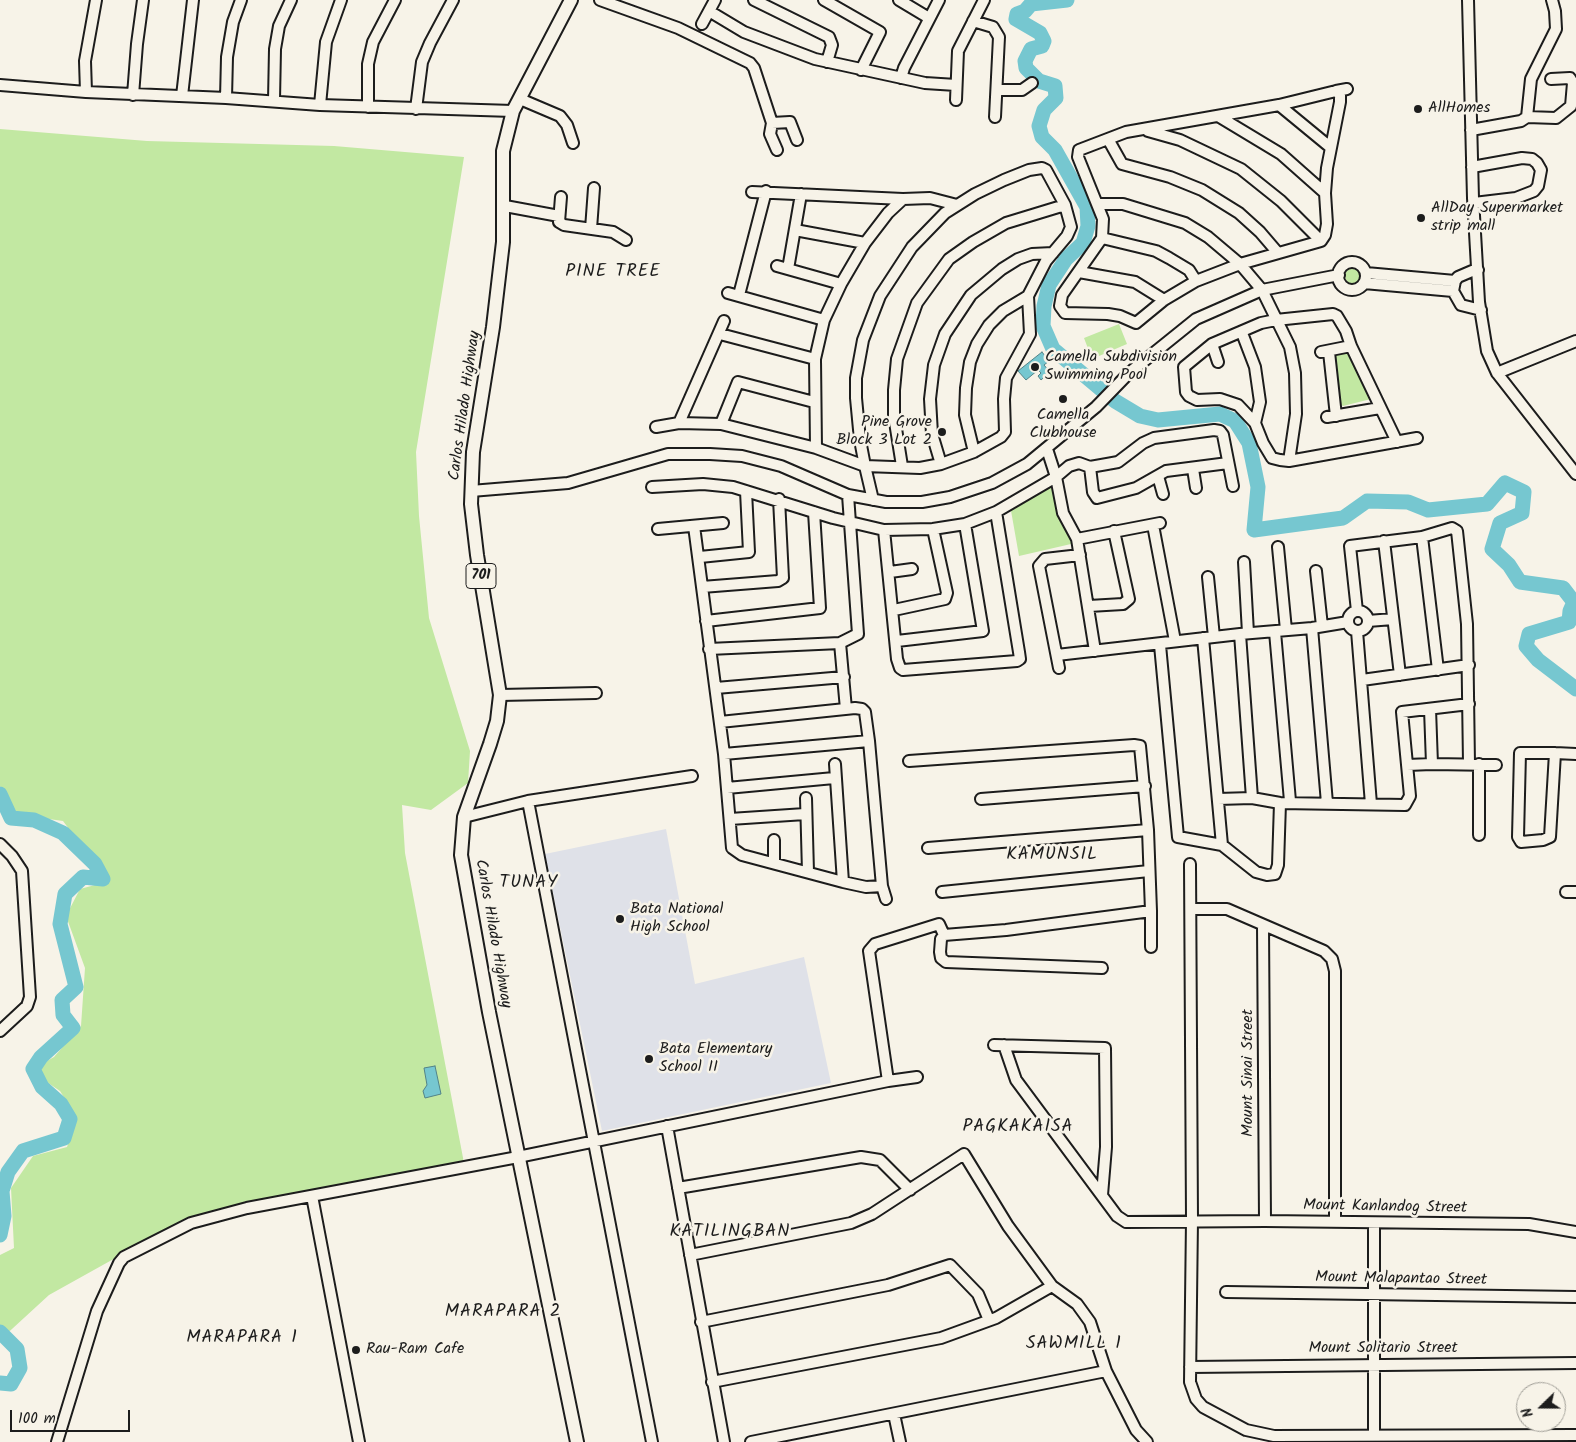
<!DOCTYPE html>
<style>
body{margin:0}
#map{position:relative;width:1576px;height:1442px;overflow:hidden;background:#f7f3e8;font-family:Kalam,sans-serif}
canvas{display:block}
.north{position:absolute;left:1516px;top:1382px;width:50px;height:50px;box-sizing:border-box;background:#f7f3e8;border:1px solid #9f9d96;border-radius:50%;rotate:248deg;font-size:14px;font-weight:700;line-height:20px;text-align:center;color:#1c1c1c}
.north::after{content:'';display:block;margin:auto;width:18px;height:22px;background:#1c1c1c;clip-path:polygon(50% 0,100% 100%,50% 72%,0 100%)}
.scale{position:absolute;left:10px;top:1410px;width:120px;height:22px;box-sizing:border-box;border:2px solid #1c1c1c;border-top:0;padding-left:6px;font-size:15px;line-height:18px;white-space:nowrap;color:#1c1c1c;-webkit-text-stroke:4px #f7f3e8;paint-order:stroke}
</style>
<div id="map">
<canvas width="1576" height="1442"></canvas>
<div class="north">N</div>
<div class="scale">100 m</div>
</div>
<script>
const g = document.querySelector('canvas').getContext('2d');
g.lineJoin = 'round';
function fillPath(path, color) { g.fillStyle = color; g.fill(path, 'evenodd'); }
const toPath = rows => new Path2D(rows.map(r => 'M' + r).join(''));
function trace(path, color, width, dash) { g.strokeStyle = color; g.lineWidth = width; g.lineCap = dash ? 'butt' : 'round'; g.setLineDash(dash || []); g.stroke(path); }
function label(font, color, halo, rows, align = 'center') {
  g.font = font + ' Kalam,sans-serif'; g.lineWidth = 5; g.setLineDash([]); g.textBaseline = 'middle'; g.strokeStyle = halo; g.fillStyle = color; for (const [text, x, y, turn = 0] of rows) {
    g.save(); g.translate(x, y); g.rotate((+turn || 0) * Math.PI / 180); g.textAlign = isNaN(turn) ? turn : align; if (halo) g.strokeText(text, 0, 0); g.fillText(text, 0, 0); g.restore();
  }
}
const built = toPath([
 [666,829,695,984,804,957,831,1083,602,1131,545,854]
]);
const green = toPath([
 [0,129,147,141,334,146,464,157,416,452,419,516,429,618,470,751,468,783,431,810,402,805,405,853,464,1163,189,1217,49,1295,0,1340,0,1255,14,1248,11,1188,33,1156,67,1147,77,1118,60,1091,41,1078,38,1066,54,1057,81,1026,85,968,66,916,80,889,110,881,93,853,75,837,63,821,13,814,0,786],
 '1345 276a8 8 0 1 1 16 0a8 8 0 1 1-16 0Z',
 [1119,324,1127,344,1092,359,1084,338],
 [1347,350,1371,399,1343,406,1338,403,1334,354],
 [1046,487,1051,487,1059,517,1072,539,1071,544,1019,556,1010,505]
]);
const water = toPath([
 [1042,352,1049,361,1044,365,1050,372,1041,380,1038,376,1041,373,1038,370,1026,380,1018,371,1042,352],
 [435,1066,441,1094,425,1098,423,1091,427,1085,424,1068,435,1066]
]);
const river = toPath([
 [1067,0,1031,4,1025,11,1017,14,1016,19,1040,33,1044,41,1042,46,1031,49,1025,61,1026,68,1039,81,1055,86,1056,98,1044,110,1039,126,1042,137,1055,150,1087,207,1088,226,1083,243,1066,259,1049,285,1044,306,1043,326,1053,349,1115,401,1140,416,1158,420,1220,414,1235,421,1249,443,1258,487,1254,530,1343,518,1367,501,1408,502,1428,510,1487,504,1505,483,1524,492,1522,513,1500,523,1492,549,1509,565,1520,582,1563,588,1574,602,1570,611,1569,622,1529,634,1526,646,1538,660,1576,689],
 [0,794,11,818,34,820,63,833,95,864,103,879,83,877,65,894,60,924,76,987,62,1000,63,1015,73,1028,41,1057,33,1069,42,1087,61,1104,70,1119,64,1138,23,1151,8,1172,2,1191,4,1216,0,1235],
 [0,1332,17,1349,20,1368,11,1384,0,1383]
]);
const minor = toPath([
 [600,0,678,28,750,63,754,68,772,123,770,134,777,150],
 [754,0,829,37,832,45,827,62],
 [824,0,880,32,861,70],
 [899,0,929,18],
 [1468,0,1473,198,1479,302,1487,351,1497,373,1576,474],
 [709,11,744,32,815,59,925,83,956,85],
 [973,21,993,27,999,37,995,117],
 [702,24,715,0],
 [901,78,904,68,939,0],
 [0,85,86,92,226,98,320,105,513,111],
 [997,90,1022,90,1032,83],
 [1336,91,1340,95,1340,102,1327,168,1325,193,1327,224,1325,235,1321,241,1240,264,1196,281,1164,300,1136,323,1120,316,1108,314,1065,313,1060,306,1062,295,1102,238,1103,219,1078,157,1079,150,1126,132,1279,105,1336,91,1347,89],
 [86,92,85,61,96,0],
 [133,95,137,44,143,0],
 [182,96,193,0],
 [226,98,227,57,233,22,241,0],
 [520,99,560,116,567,125,573,143],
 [274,100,275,49,279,26,291,0],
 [956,100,958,51,984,0],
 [320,105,326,42,341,0],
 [1279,105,1330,147],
 [368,107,368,64,373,42,395,0],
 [416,109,422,62,430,43,453,0],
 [1218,116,1281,154,1325,193],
 [1527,117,1556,118,1571,106,1573,83,1570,78,1551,79],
 [772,123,790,122,797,140],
 [1471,130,1521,121,1527,117,1531,79,1556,29,1555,11,1552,0],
 [1148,131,1180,140,1241,169,1281,201,1321,241],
 [1108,139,1122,164,1170,177,1202,190,1239,213,1260,232,1278,253],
 [1472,167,1522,158,1532,159,1537,163,1541,170,1538,186,1534,191,1516,198,1474,203],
 [752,192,903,199,930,198,957,205],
 [561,197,559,222,564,225,613,232,626,240],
 [1097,204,1123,204,1185,223,1208,237,1240,264,1262,290,1290,347,1295,373,1296,414,1289,461],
 [505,206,559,216],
 [591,229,594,188],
 [795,230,865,243],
 [1102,238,1156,251,1169,258,1189,270,1196,281],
 '1338 276a14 14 0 1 1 28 0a14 14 0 1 1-28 0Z',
 [777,266,841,284],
 [788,269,801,194],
 [1478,270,1472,271,1458,277,1455,281,1453,291,1461,305,1481,310],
 [1079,272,1135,282,1164,300],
 [1366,273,1455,281],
 [1364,283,1453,291],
 [728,293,824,320],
 [739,295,766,191],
 [1242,333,1255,367,1260,402,1255,423],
 [720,334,815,359],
 [1212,344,1218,362],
 [1321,352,1351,346],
 [1329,352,1336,416],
 [1497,373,1576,341],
 [1327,417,1380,408],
 [679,423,724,321],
 [721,424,738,382,814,402],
 [656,427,679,423,721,424,816,448,865,466,920,468,941,464,974,452,1001,437,1005,432,1004,399,1006,378,1030,334,1028,296,1046,261,1067,236,1071,227,1065,205,1046,170,1042,168,1029,170,1004,180,975,194,945,213,912,247,880,296,863,340,856,378,856,398,860,440,865,466,873,500],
 [1397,442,1351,346,1346,331,1337,316,1333,314,1276,320,1261,323,1212,344,1184,367,1186,392,1189,396,1197,400,1220,399,1238,405,1255,423,1263,443,1272,458,1280,460,1289,461,1417,438],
 [816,448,815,359,824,320,841,284,865,243,888,213,903,199],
 [1047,449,1056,477,1063,513,1077,539,1095,651],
 [974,452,965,415,966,388,970,362,977,344,989,325,1003,311,1028,296],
 [941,464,932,434,930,399,934,365,945,334,971,295,1002,269,1018,259,1032,254,1053,253],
 [902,466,894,416,894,390,897,359,917,303,949,259,973,242,1006,223,1065,205],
 [1090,467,1093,492,1097,498,1136,488,1166,471,1228,463],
 [1193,469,1196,488],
 [1158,476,1163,494],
 [652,487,703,484,733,487,833,518,884,530,933,529,965,524,996,512,1056,477,1069,466,1079,463,1090,467,1107,464,1118,462,1143,443,1154,438,1214,430,1220,431,1223,435,1233,486],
 [471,491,568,483,668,454,710,454,742,456,781,466,848,495,886,502,922,502,950,497,992,483,1027,464,1096,407,1129,373,1196,319,1262,290,1339,275],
 [1153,525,1175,641],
 [694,526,724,754,732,848,742,855,843,882,866,887,882,886],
 [658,529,723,523],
 [884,530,897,659,900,668,903,670,1017,661,1020,659,1019,652,996,512],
 [1422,537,1438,670],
 [1077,539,1160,523],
 [1384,541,1400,675],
 [1278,547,1286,630],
 [700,557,749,552,746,491],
 [1244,562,1248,633],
 [1316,571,1322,626],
 [890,572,912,569],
 [1208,577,1214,637],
 [702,587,778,581,783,578,779,499],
 [1089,606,1123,604,1129,599,1114,531],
 [894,610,945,599,947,593,933,529],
 [1357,611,1350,546,1422,537,1452,528,1457,531,1467,624,1469,764],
 '1348 621a10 10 0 1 1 20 0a10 10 0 1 1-20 0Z',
 [706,621,820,608,814,512],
 [1368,621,1393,619],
 [1312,628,1327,803],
 [1357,631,1371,804],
 [1275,632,1290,801],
 [1240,634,1252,798],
 [1203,638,1222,845],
 [897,641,983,631,965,524],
 [840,643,846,709],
 [1160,645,1178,837,1222,845,1256,872,1267,875,1275,874,1278,865,1280,803],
 [709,649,840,643,858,634,848,495],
 [1057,655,1240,634,1312,628,1348,622],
 [1059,668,1039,566,1045,559,1080,555],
 [1362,680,1469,665],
 [716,688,844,677],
 [500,695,596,693],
 [720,722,855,708,862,709,865,712,869,741,882,886,886,899],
 [1555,753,1550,837,1543,840,1521,842,1518,837,1520,753,1555,753,1576,754],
 [724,754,869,741],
 [835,764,843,882],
 [1432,764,1496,765],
 [1479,764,1479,835],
 [1407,765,1432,764,1430,709],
 [727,788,834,778],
 [806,798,808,872],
 [981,799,1145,786],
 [1218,799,1252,798,1280,803,1405,805,1410,796,1402,712,1469,704],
 [528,801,652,1442],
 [464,817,528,801,692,776],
 [730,819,805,814],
 [774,840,774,863],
 [0,844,12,856,22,871,30,997,27,1006,0,1031],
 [928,848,1148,830],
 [1190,864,1192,1220,1190,1382,1196,1399,1203,1407,1246,1430,1274,1436,1576,1435],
 [942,892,1149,871],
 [1566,892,1576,892],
 [1192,909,1227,909,1324,951,1332,959,1335,971,1335,1222],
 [1263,926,1265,1221],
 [944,935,941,939,940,952,941,958,946,962,1102,968],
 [1151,947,1151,911],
 [994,1045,1105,1048,1106,1147,1102,1195],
 [1004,1045,1016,1080,1117,1216,1126,1222,1265,1221,1529,1224,1576,1232],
 [888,1081,869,951,875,944,939,924,944,935,1006,930,1151,911,1148,830,1140,746,1134,745,909,761],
 [667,1126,724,1442],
 [678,1188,861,1157,880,1160,910,1190],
 [312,1196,359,1442],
 [1374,1223,1374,1436],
 [690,1255,851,1223,872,1214,964,1154,1008,1226,1052,1286,1077,1304,1090,1322,1106,1371],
 [1226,1292,1576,1297],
 [701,1322,888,1285,950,1265,978,1294,989,1320],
 [1190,1367,1576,1363],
 [712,1382,941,1338,996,1318,1052,1286],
 [894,1414,900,1442],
 [57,1442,97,1311,119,1263,124,1257,191,1223,247,1208,518,1157,888,1081,917,1077],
 [751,1442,1106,1371,1136,1430,1147,1442]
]);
const major = toPath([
 [571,0,513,111,503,151,503,242,493,327,473,452,471,504,477,555,500,695,497,721,490,744,464,817,461,855,489,1012,577,1442]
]);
const markers = [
 [1418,109,5,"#1c1c1c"],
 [1421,218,5,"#1c1c1c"],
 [1035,367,5,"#1c1c1c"],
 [1063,399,5,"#1c1c1c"],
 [942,432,5,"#1c1c1c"],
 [620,919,5,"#1c1c1c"],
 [649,1059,5,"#1c1c1c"],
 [356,1350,5,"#1c1c1c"]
];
const shields = [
 [481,576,30]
];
const shieldNames = [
 ["701",481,576]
];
const poiNames = [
 ["AllHomes",1428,109],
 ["AllDay Supermarket",1431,209],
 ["strip mall",1431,227],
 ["Camella Subdivision",1045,358],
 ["Swimming Pool",1045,376],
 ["Camella",1063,416,"center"],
 ["Clubhouse",1063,434,"center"],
 ["Pine Grove",932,423,"right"],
 ["Block 3 Lot 2",932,441,"right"],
 ["Bata National",630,910],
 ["High School",630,928],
 ["Bata Elementary",659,1050],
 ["School II",659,1068],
 ["Rau-Ram Cafe",366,1350]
];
const streetNames = [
 ["Carlos Hilado Highway",466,406,-82],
 ["Carlos Hilado Highway",492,934,80],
 ["Mount Sinai Street",1249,1073,-90],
 ["Mount Kanlandog Street",1385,1208,1],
 ["Mount Malapantao Street",1401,1280,1],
 ["Mount Solitario Street",1383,1349]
];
const neighbourhoodNames = [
 ["PINE TREE",613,273],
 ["KAMUNSIL",1052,856],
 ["TUNAY",529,884],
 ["PAGKAKAISA",1018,1128],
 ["KATILINGBAN",730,1233],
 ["MARAPARA 2",503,1313],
 ["MARAPARA 1",242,1339],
 ["SAWMILL 1",1074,1345]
];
fillPath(built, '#dfe1e8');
fillPath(green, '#c2e8a2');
fillPath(water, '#76c7d0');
trace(water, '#528388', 1);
trace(river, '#76c7d0', 15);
trace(minor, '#1c1c1c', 14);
trace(major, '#1c1c1c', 16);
trace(minor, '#f7f3e8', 10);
trace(major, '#f7f3e8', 12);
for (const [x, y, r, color] of markers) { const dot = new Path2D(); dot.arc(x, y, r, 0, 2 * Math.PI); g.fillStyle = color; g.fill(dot); trace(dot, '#f7f3e8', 2); }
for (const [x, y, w] of shields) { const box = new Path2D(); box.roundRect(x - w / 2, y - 12.5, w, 25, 4); g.fillStyle = '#f7f3e8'; g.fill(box); trace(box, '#1c1c1c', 1); }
label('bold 15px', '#1c1c1c', null, shieldNames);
label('16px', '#1c1c1c', '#f7f3e8', poiNames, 'left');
label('16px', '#1c1c1c', '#f7f3e8', streetNames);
g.letterSpacing = '1px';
label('18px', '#1c1c1c', '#f7f3e8', neighbourhoodNames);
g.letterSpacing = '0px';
</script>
